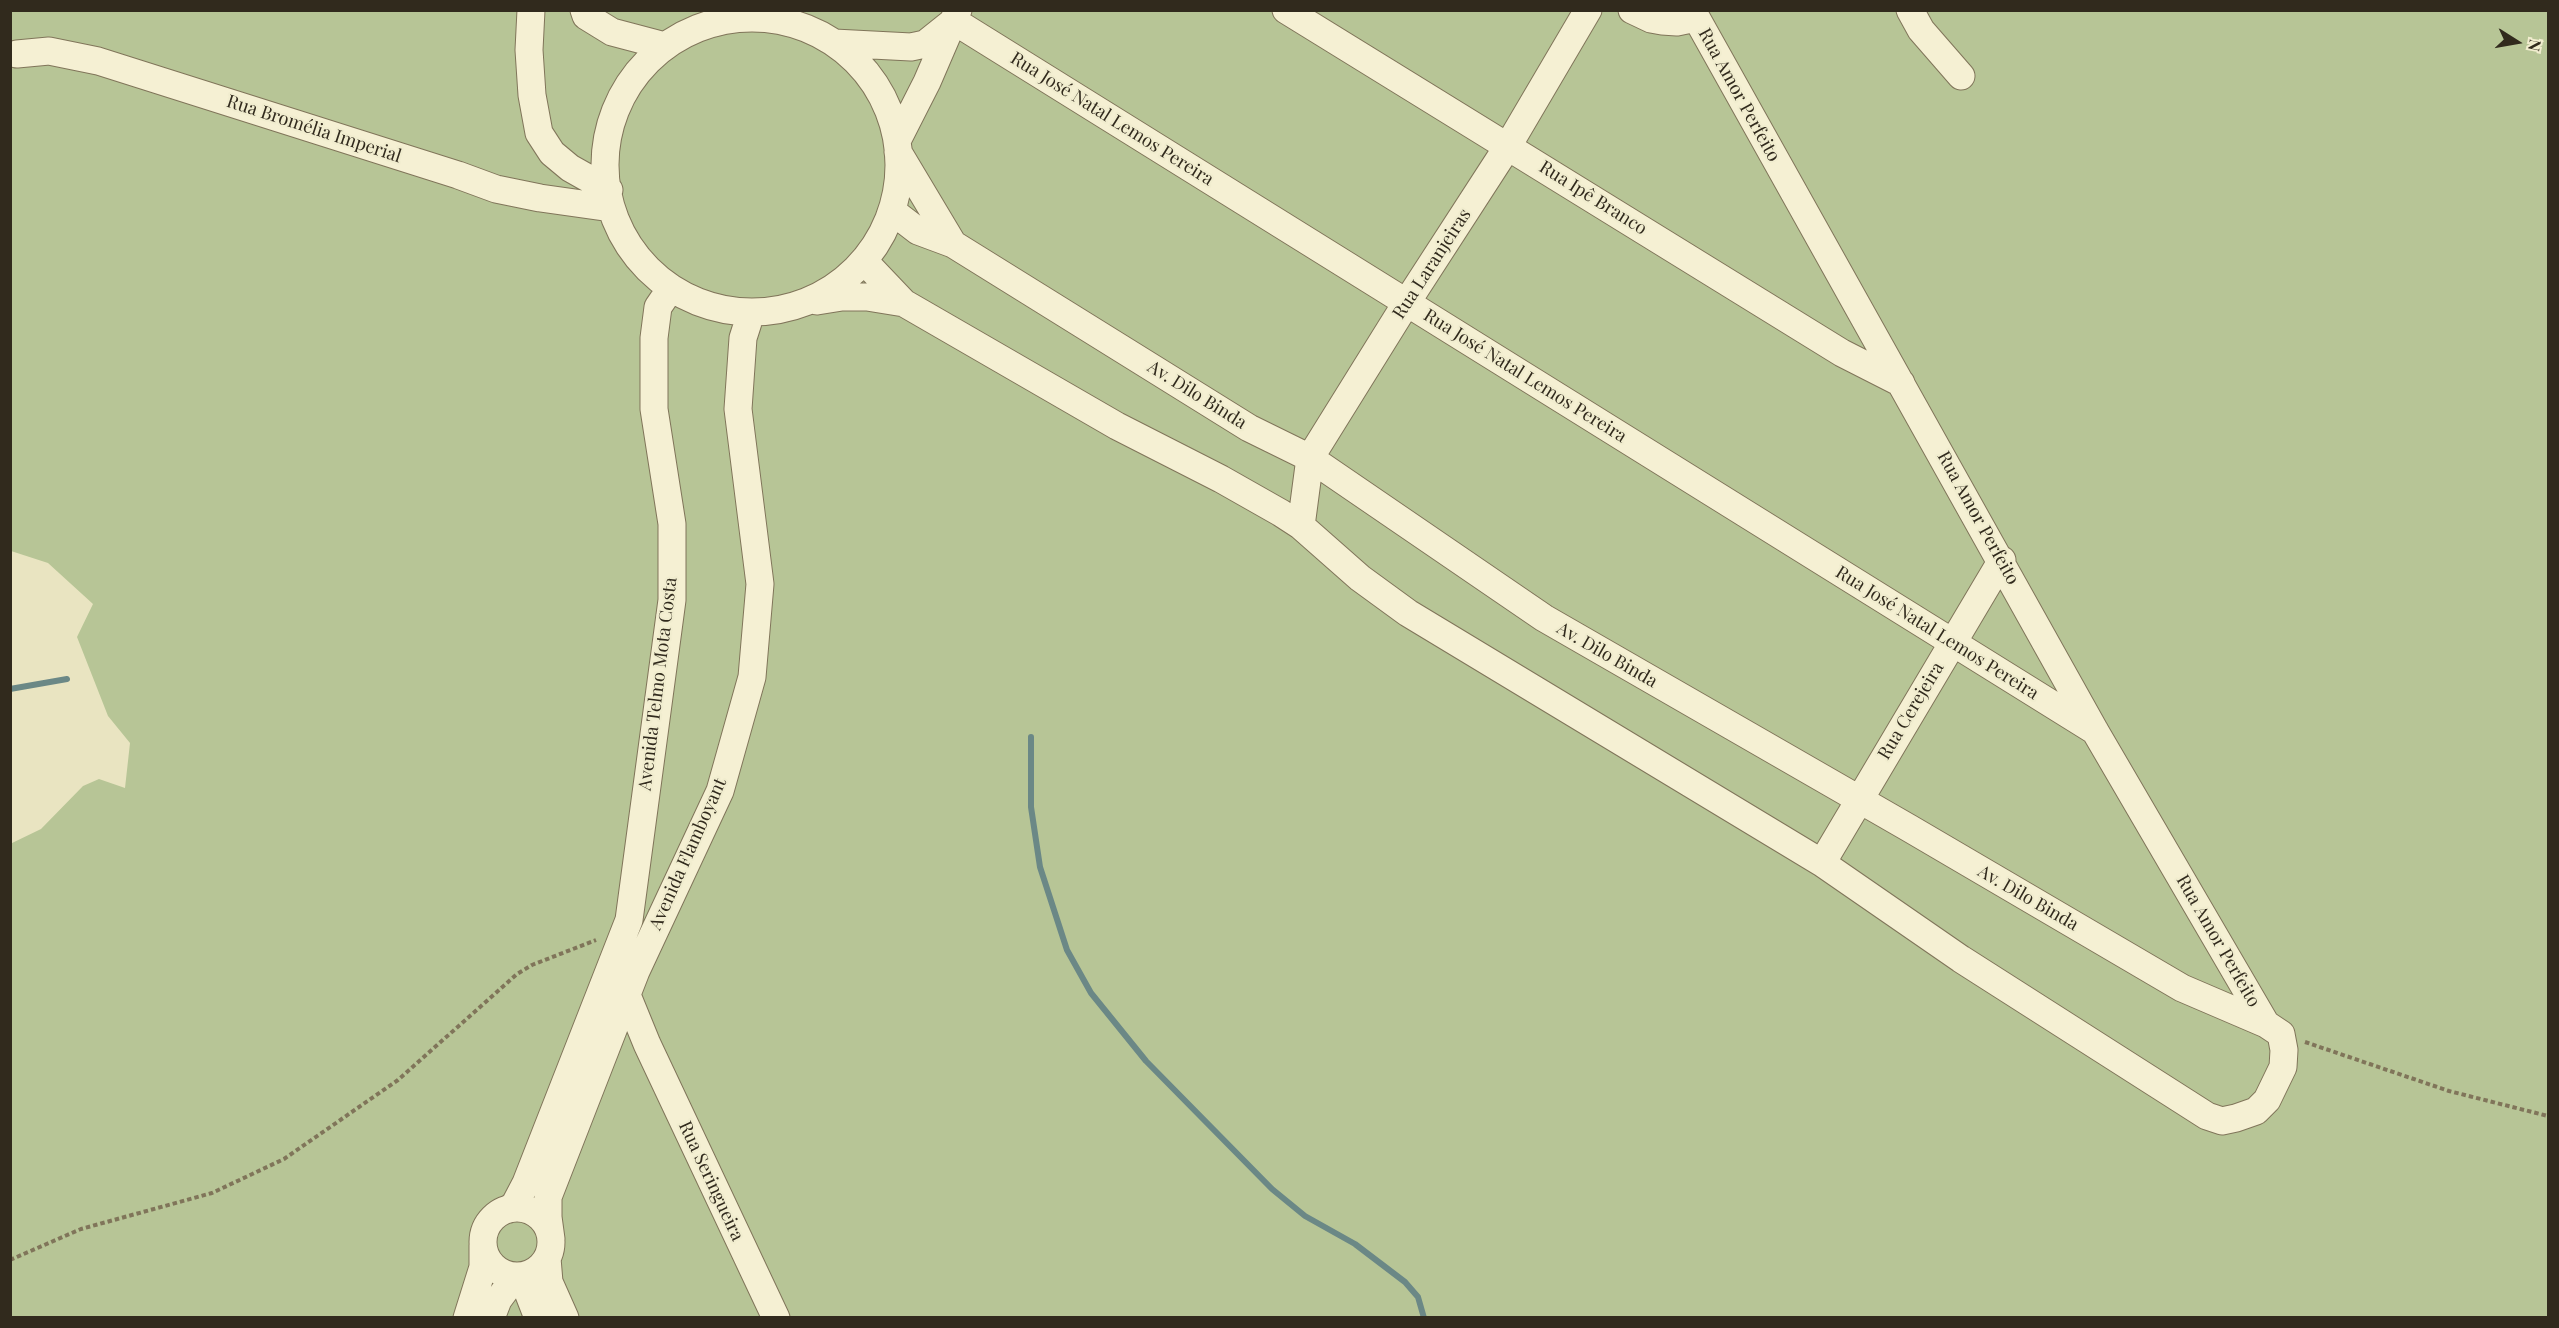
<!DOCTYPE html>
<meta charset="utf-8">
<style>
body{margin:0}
#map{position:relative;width:2559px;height:1328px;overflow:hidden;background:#e9e4c1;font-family:"Playfair Display",serif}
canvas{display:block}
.frame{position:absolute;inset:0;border:12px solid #312a1d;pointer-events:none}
.north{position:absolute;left:2487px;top:12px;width:60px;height:60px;-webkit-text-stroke:4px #f1edcf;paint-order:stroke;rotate:101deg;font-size:16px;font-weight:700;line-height:24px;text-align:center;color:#312a1d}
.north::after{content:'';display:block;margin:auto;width:21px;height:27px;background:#312a1d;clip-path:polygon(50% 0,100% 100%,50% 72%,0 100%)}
</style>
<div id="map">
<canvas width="2559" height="1328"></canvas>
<div class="frame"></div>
<div class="north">N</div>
</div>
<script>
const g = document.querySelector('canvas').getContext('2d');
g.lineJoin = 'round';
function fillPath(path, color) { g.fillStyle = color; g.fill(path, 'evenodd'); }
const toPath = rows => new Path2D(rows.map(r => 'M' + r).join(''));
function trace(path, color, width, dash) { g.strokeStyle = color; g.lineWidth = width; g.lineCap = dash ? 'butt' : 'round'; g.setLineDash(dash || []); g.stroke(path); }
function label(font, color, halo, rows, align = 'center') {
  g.font = font + ' "Playfair Display",serif'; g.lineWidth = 4.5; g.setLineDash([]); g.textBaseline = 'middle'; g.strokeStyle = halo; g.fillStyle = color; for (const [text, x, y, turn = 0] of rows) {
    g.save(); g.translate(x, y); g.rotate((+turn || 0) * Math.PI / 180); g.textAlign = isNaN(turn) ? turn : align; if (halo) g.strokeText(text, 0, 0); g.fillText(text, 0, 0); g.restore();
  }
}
const green = toPath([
 [11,11,2548,11,2548,1317,11,1317,10,844,41,829,83,786,99,779,125,788,130,743,108,716,77,637,93,604,48,563,11,551]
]);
const stream = toPath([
 [10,689,67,679],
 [1031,737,1031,807,1040,867,1067,950,1091,993,1146,1061,1272,1189,1305,1216,1355,1244,1405,1282,1418,1297,1424,1318]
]);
const path = toPath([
 [2305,1042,2449,1091,2548,1116],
 [10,1260,81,1229,212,1193,284,1159,398,1080,517,974,532,965,596,940]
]);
const minor = toPath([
 [531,10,529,50,532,95,539,133,552,153,570,168,609,190],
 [584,10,586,16,612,32,665,46],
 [1286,10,1842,353,1901,383],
 [1632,10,1651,19,1662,21,1677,22,1696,18],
 [1692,10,2095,731,2266,1024],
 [1910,10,1921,30,1961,76],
 '605 165a147 147 0 1 1 294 0a147 147 0 1 1-294 0Z',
 [954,21,2095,731],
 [834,43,911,47,925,44,950,24],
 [17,54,49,51,98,61,458,175,496,189,540,198,611,208],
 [897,141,927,82,958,10],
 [898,152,953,244],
 [865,262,904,303,1117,426,1221,479,1281,513,1301,526,1360,578,1408,613,1822,863,1961,959,2207,1116,2222,1121,2236,1118,2256,1111,2267,1100,2283,1067,2284,1050,2281,1034,2266,1024,2182,988,1909,828,1544,618,1310,458,1249,428,953,244,918,231,892,211],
 [817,301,842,297,867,297,904,303],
 [1301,526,1310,458,1407,302,1508,146,1588,10],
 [1822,863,2002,560],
 [627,995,647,1044,776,1318],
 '483 1242a34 34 0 1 1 68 0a34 34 0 1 1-68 0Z',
 [509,1209,515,1204,526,1183,629,920,672,600,672,524,654,409,654,338,658,307,671,288],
 [551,1239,548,1217,548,1197,636,971,720,791,752,677,760,584,738,409,743,338,751,313],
 [547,1258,549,1282,565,1318],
 [525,1276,526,1287,538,1318],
 [467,1318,483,1267,483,1245],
 [491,1318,498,1300,515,1277]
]);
const streetNames = [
 ["Rua Amor Perfeito",1739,95,61],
 ["Rua José Natal Lemos Pereira",1112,119,32],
 ["Rua Bromélia Imperial",314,129,18],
 ["Rua Ipê Branco",1593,198,32],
 ["Rua Laranjeiras",1432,264,-57],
 ["Rua José Natal Lemos Pereira",1525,376,32],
 ["Av. Dilo Binda",1197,395,32],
 ["Rua Amor Perfeito",1978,518,61],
 ["Rua José Natal Lemos Pereira",1937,633,32],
 ["Av. Dilo Binda",1607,655,30],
 ["Avenida Telmo Mota Costa",658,684,-83],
 ["Rua Cerejeira",1911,711,-59],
 ["Avenida Flamboyant",688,854,-66],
 ["Av. Dilo Binda",2028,898,30],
 ["Rua Amor Perfeito",2218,941,60],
 ["Rua Seringueira",711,1181,65]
];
fillPath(green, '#b7c596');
trace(stream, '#6b8886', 6);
trace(minor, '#80755a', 29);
trace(path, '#80755a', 4, [4.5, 3]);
trace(minor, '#f5f0d3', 27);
label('18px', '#312a1d', '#f1edcf', streetNames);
</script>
